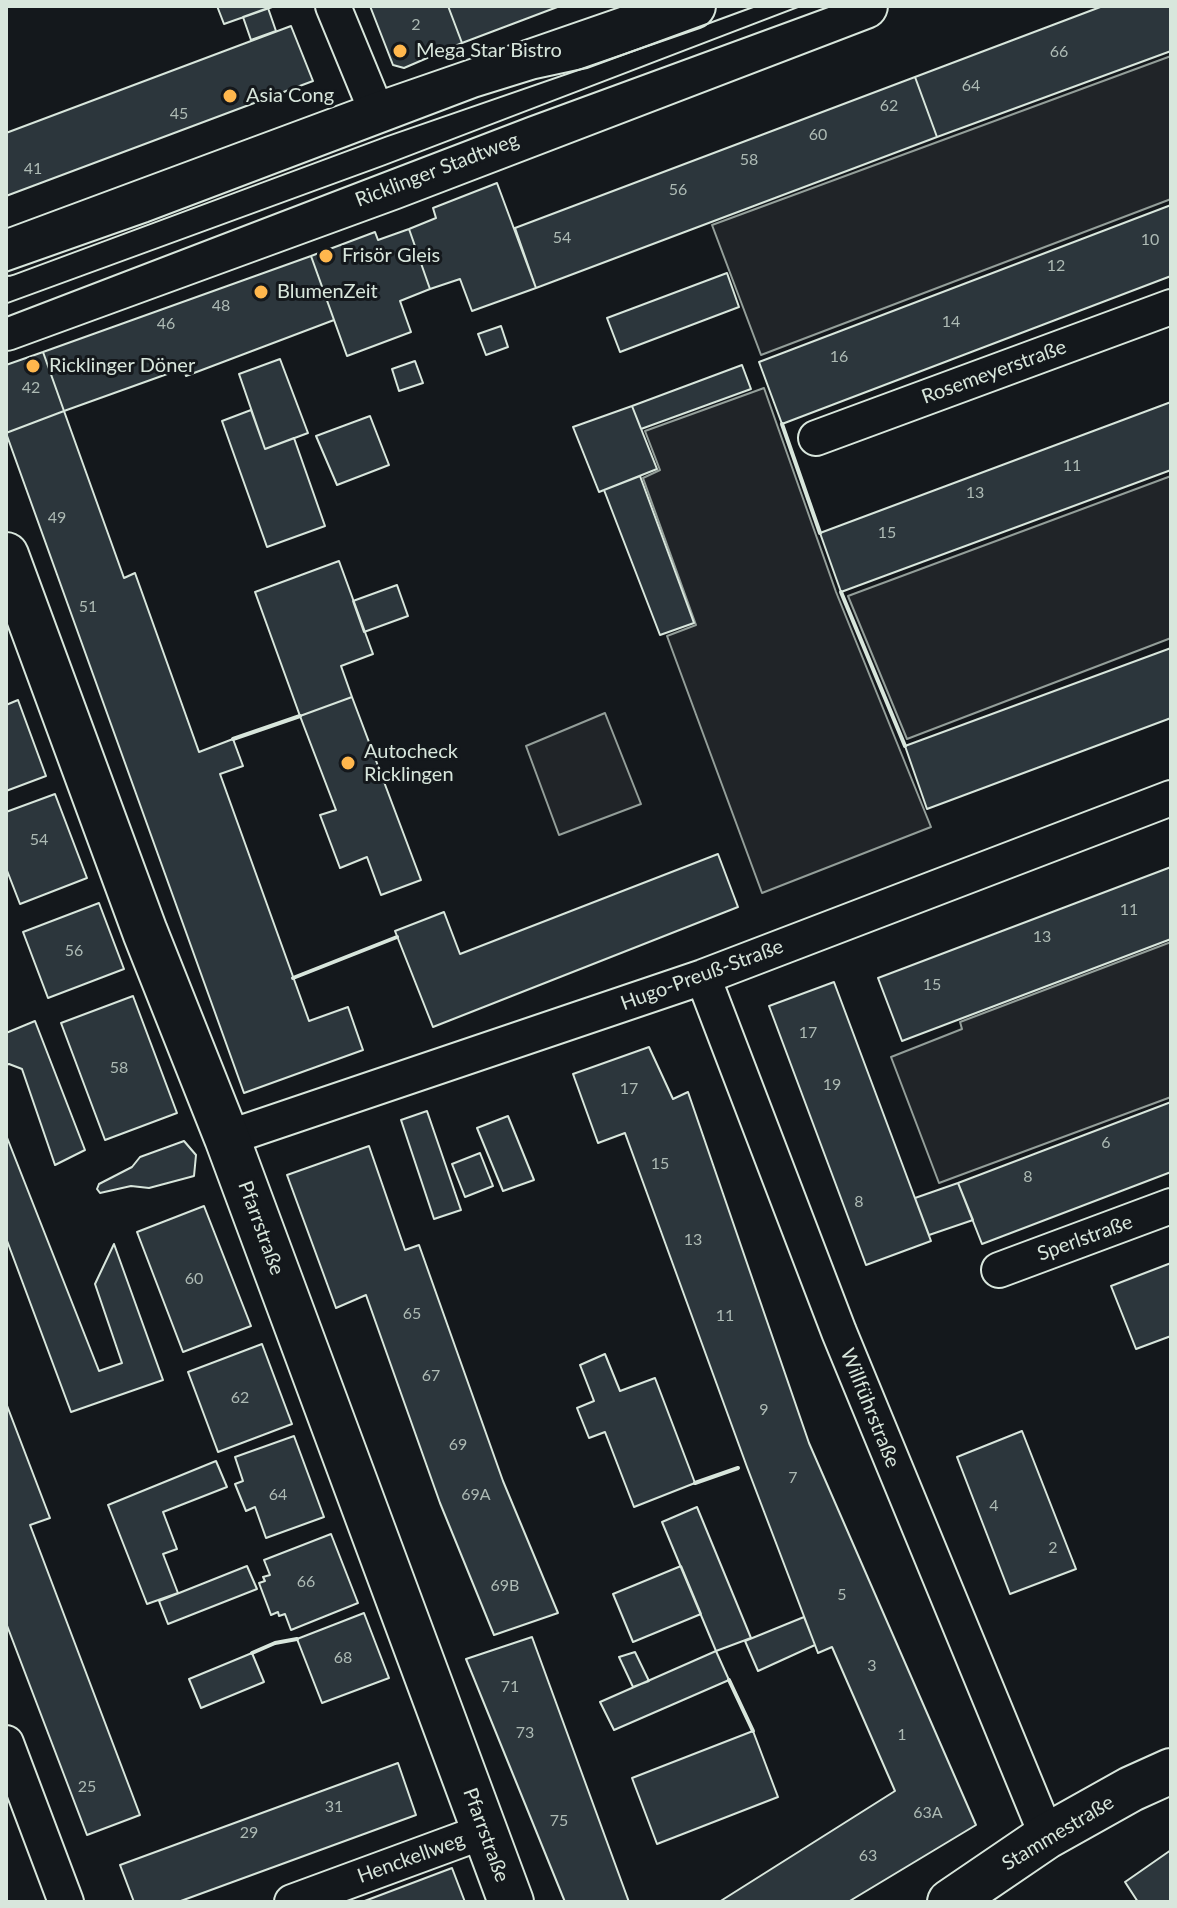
<!DOCTYPE html>
<meta charset="utf-8">
<style>
body{margin:0}
#map{position:relative;width:1177px;height:1908px;overflow:hidden;background:#14181c;font-family:Lato,sans-serif}
canvas{display:block}
.frame{position:absolute;inset:0;border:8px solid #d8e6dc;pointer-events:none}
</style>
<div id="map">
<canvas width="1177" height="1908"></canvas>
<div class="frame"></div>
</div>
<script>
const g = document.querySelector('canvas').getContext('2d');
g.lineJoin = 'round';
function fillPath(path, color) { g.fillStyle = color; g.fill(path, 'evenodd'); }
const toPath = rows => new Path2D(rows.map(r => 'M' + r).join(''));
function trace(path, color, width, dash) { g.strokeStyle = color; g.lineWidth = width; g.lineCap = dash ? 'butt' : 'round'; g.setLineDash(dash || []); g.stroke(path); }
function label(font, color, halo, rows, align = 'center') {
  g.font = font + ' Lato,sans-serif'; g.lineWidth = 6; g.setLineDash([]); g.textBaseline = 'middle'; g.strokeStyle = halo; g.fillStyle = color; for (const [text, x, y, turn = 0] of rows) {
    g.save(); g.translate(x, y); g.rotate((+turn || 0) * Math.PI / 180); g.textAlign = isNaN(turn) ? turn : align; if (halo) g.strokeText(text, 0, 0); g.fillText(text, 0, 0); g.restore();
  }
}
const green = toPath([
 [1171,56,1171,199,761,355,712,225,1171,56],
 [764,388,836,592,931,827,762,893,667,636,696,625,643,478,660,470,645,431,764,388],
 [1171,476,1171,638,907,739,848,596,1171,476],
 [605,713,641,804,559,835,526,746,605,713],
 [1171,942,1171,1097,939,1183,891,1057,962,1029,960,1022,1171,942]
]);
const building = toPath([
 [217,6,275,6,224,24,217,6],
 [370,6,448,6,462,43,404,68,393,65,370,6],
 [448,6,560,6,462,43,448,6],
 [1103,6,1171,6,1171,51,937,137,915,77,1103,6],
 [268,8,276,31,251,40,243,17,268,8],
 [291,26,313,81,6,196,6,133,291,26],
 [915,77,937,137,536,288,515,228,915,77],
 [497,183,536,288,472,311,460,279,430,289,409,229,436,218,433,208,497,183],
 [1171,205,1171,276,782,424,759,362,1171,205],
 [409,229,430,289,400,301,411,332,347,356,311,256,375,232,378,240,409,229],
 [311,256,334,320,186,376,184,368,64,411,43,352,311,256],
 [727,273,739,307,620,352,607,318,727,273],
 [501,326,508,347,486,355,478,334,501,326],
 [43,352,64,411,6,433,6,365,43,352],
 [280,359,308,433,265,449,239,374,280,359],
 [415,361,423,383,399,391,392,369,415,361],
 [742,365,751,389,641,429,632,406,742,365],
 [1171,402,1171,470,841,592,820,533,1171,402],
 [632,406,657,469,599,492,573,427,632,406],
 [251,410,265,449,294,438,325,526,267,547,222,421,251,410],
 [64,411,124,578,135,573,199,752,233,739,243,766,220,774,309,1021,348,1007,363,1050,244,1093,6,433,64,411],
 [370,416,389,465,337,485,316,436,370,416],
 [640,476,694,623,660,635,604,490,640,476],
 [339,561,373,654,341,666,352,697,300,716,255,592,339,561],
 [397,585,408,616,364,632,353,601,397,585],
 [1171,648,1171,718,927,809,905,746,1171,648],
 [352,697,421,880,381,895,367,857,340,868,320,815,336,810,300,716,352,697],
 [18,700,46,776,6,791,6,705,18,700],
 [55,794,87,878,20,904,6,868,6,812,55,794],
 [718,854,738,907,433,1027,395,931,444,912,460,954,718,854],
 [1171,867,1171,939,902,1041,878,978,1171,867],
 [99,903,124,969,48,998,23,932,99,903],
 [834,982,931,1241,866,1265,769,1006,834,982],
 [133,996,177,1113,105,1140,61,1023,133,996],
 [35,1021,85,1150,55,1165,22,1069,9,1064,6,1065,6,1033,35,1021],
 [649,1047,673,1099,688,1092,809,1443,976,1825,848,1902,719,1902,895,1791,832,1647,818,1653,747,1467,625,1133,598,1143,573,1074,649,1047],
 [1171,1102,1171,1172,982,1244,958,1183,1171,1102],
 [427,1111,461,1210,434,1219,401,1120,427,1111],
 [508,1116,534,1180,503,1191,477,1128,508,1116],
 [6,1135,99,1371,122,1363,95,1284,114,1244,163,1380,71,1412,6,1238,6,1135],
 [184,1141,196,1155,194,1176,149,1188,131,1186,100,1193,97,1189,99,1184,132,1167,140,1157,184,1141],
 [369,1146,405,1250,419,1245,503,1481,558,1613,494,1635,440,1503,366,1295,336,1308,287,1175,369,1146],
 [480,1153,493,1186,465,1197,452,1164,480,1153],
 [958,1183,973,1220,929,1235,915,1198,958,1183],
 [204,1206,251,1326,183,1352,137,1232,204,1206],
 [1171,1263,1171,1336,1136,1349,1111,1286,1171,1263],
 [262,1344,292,1424,218,1452,188,1372,262,1344],
 [605,1354,620,1391,655,1378,695,1483,634,1507,605,1432,589,1438,577,1408,594,1401,580,1365,605,1354],
 [6,1403,50,1518,30,1525,140,1815,87,1835,6,1623,6,1403],
 [1022,1431,1076,1569,1010,1594,957,1457,1022,1431],
 [294,1436,324,1517,266,1538,255,1507,246,1511,235,1484,243,1481,235,1457,294,1436],
 [216,1461,227,1487,163,1512,177,1549,163,1554,178,1593,147,1604,108,1505,216,1461],
 [697,1507,751,1638,716,1651,662,1522,697,1507],
 [331,1534,358,1603,291,1630,285,1614,279,1616,278,1612,271,1615,259,1583,265,1581,263,1577,270,1575,264,1560,331,1534],
 [247,1566,257,1589,168,1624,159,1601,247,1566],
 [681,1566,701,1614,633,1642,613,1594,681,1566],
 [364,1613,389,1678,322,1703,297,1639,364,1613],
 [804,1617,815,1645,758,1671,745,1641,804,1617],
 [532,1637,629,1902,565,1902,466,1659,532,1637],
 [716,1651,729,1680,614,1730,600,1702,716,1651],
 [635,1652,649,1681,633,1687,619,1657,635,1652],
 [252,1653,264,1682,201,1708,189,1679,252,1653],
 [753,1731,778,1797,657,1844,632,1778,753,1731],
 [398,1763,416,1815,178,1902,134,1902,120,1865,398,1763],
 [1171,1850,1171,1902,1138,1902,1125,1882,1171,1850],
 [452,1868,465,1902,362,1902,452,1868]
]);
const street = toPath([
 [333,6,378,115],
 [816,438,1171,307],
 [703,977,839,1332,1047,1836],
 [227,1138,703,977,1171,798],
 [999,1270,1171,1206],
 [6,1743,66,1902],
 [292,1902,485,1831]
]);
const secondary = toPath([
 [6,253,378,115,693,6],
 [6,328,392,187,865,6],
 [6,555,145,932,227,1138,511,1902],
 [950,1902,1047,1836,1131,1789,1171,1771]
]);
const tram = toPath([
 [6,272,148,222,478,97,536,79,587,68,756,6],
 [6,317,528,117,831,6]
]);
const wall = toPath([
 [782,424,820,533],
 [841,592,905,746],
 [233,739,300,716],
 [293,978,397,937],
 [695,1483,738,1468],
 [252,1653,275,1643,297,1639],
 [729,1680,753,1731]
]);
const markers = [
 [400,51,8,"#ffb74d"],
 [230,96,8,"#ffb74d"],
 [326,256,8,"#ffb74d"],
 [261,292,8,"#ffb74d"],
 [33,366,8,"#ffb74d"],
 [348,763,8,"#ffb74d"]
];
const numberNames = [
 ["2",416,25],
 ["66",1059,52],
 ["64",971,86],
 ["62",889,106],
 ["45",179,114],
 ["60",818,135],
 ["58",749,160],
 ["41",33,169],
 ["56",678,190],
 ["54",562,238],
 ["10",1150,240],
 ["12",1056,266],
 ["48",221,306],
 ["14",951,322],
 ["46",166,324],
 ["16",839,357],
 ["42",31,388],
 ["11",1072,466],
 ["13",975,493],
 ["49",57,518],
 ["15",887,533],
 ["51",88,607],
 ["54",39,840],
 ["11",1129,910],
 ["13",1042,937],
 ["56",74,951],
 ["15",932,985],
 ["17",808,1033],
 ["58",119,1068],
 ["19",832,1085],
 ["17",629,1089],
 ["6",1106,1143],
 ["15",660,1164],
 ["8",1028,1177],
 ["8",859,1202],
 ["13",693,1240],
 ["60",194,1279],
 ["65",412,1314],
 ["11",725,1316],
 ["67",431,1376],
 ["62",240,1398],
 ["9",764,1410],
 ["69",458,1445],
 ["7",793,1478],
 ["64",278,1495],
 ["69A",476,1495],
 ["4",994,1506],
 ["2",1053,1548],
 ["66",306,1582],
 ["69B",505,1586],
 ["5",842,1595],
 ["68",343,1658],
 ["3",872,1666],
 ["71",510,1687],
 ["73",525,1733],
 ["1",902,1735],
 ["25",87,1787],
 ["31",334,1807],
 ["63A",928,1813],
 ["75",559,1821],
 ["29",249,1833],
 ["63",868,1856]
];
const poiNames = [
 ["Mega Star Bistro",416,51],
 ["Asia Cong",246,96],
 ["Frisör Gleis",342,256],
 ["BlumenZeit",277,292],
 ["Ricklinger Döner",49,366],
 ["Autocheck",364,752],
 ["Ricklingen",364,775]
];
const streetNames = [
 ["Ricklinger Stadtweg",437,170,-21],
 ["Rosemeyerstraße",994,372,-20],
 ["Hugo-Preuß-Straße",702,975,-20],
 ["Pfarrstraße",261,1228,70],
 ["Sperlstraße",1085,1238,-20],
 ["Willführstraße",870,1408,68],
 ["Stammestraße",1058,1833,-31],
 ["Pfarrstraße",486,1835,70],
 ["Henckellweg",411,1858,-20]
];
fillPath(green, '#202428');
trace(green, '#939e99', 2);
fillPath(building, '#2c363c');
trace(building, '#d8e6dc', 2);
trace(street, '#d8e6dc', 38);
trace(secondary, '#d8e6dc', 48);
trace(street, '#14181c', 34);
trace(secondary, '#14181c', 44);
trace(tram, '#d8e6dc', 2);
trace(wall, '#d8e6dc', 4);
for (const [x, y, r, color] of markers) { const dot = new Path2D(); dot.arc(x, y, r, 0, 2 * Math.PI); g.fillStyle = color; g.fill(dot); trace(dot, '#14181c', 3); }
label('16px', '#adbab4', null, numberNames);
label('20px', '#d8e6dc', '#14181c', poiNames, 'left');
label('20px', '#d8e6dc', '#14181c', streetNames);
</script>
